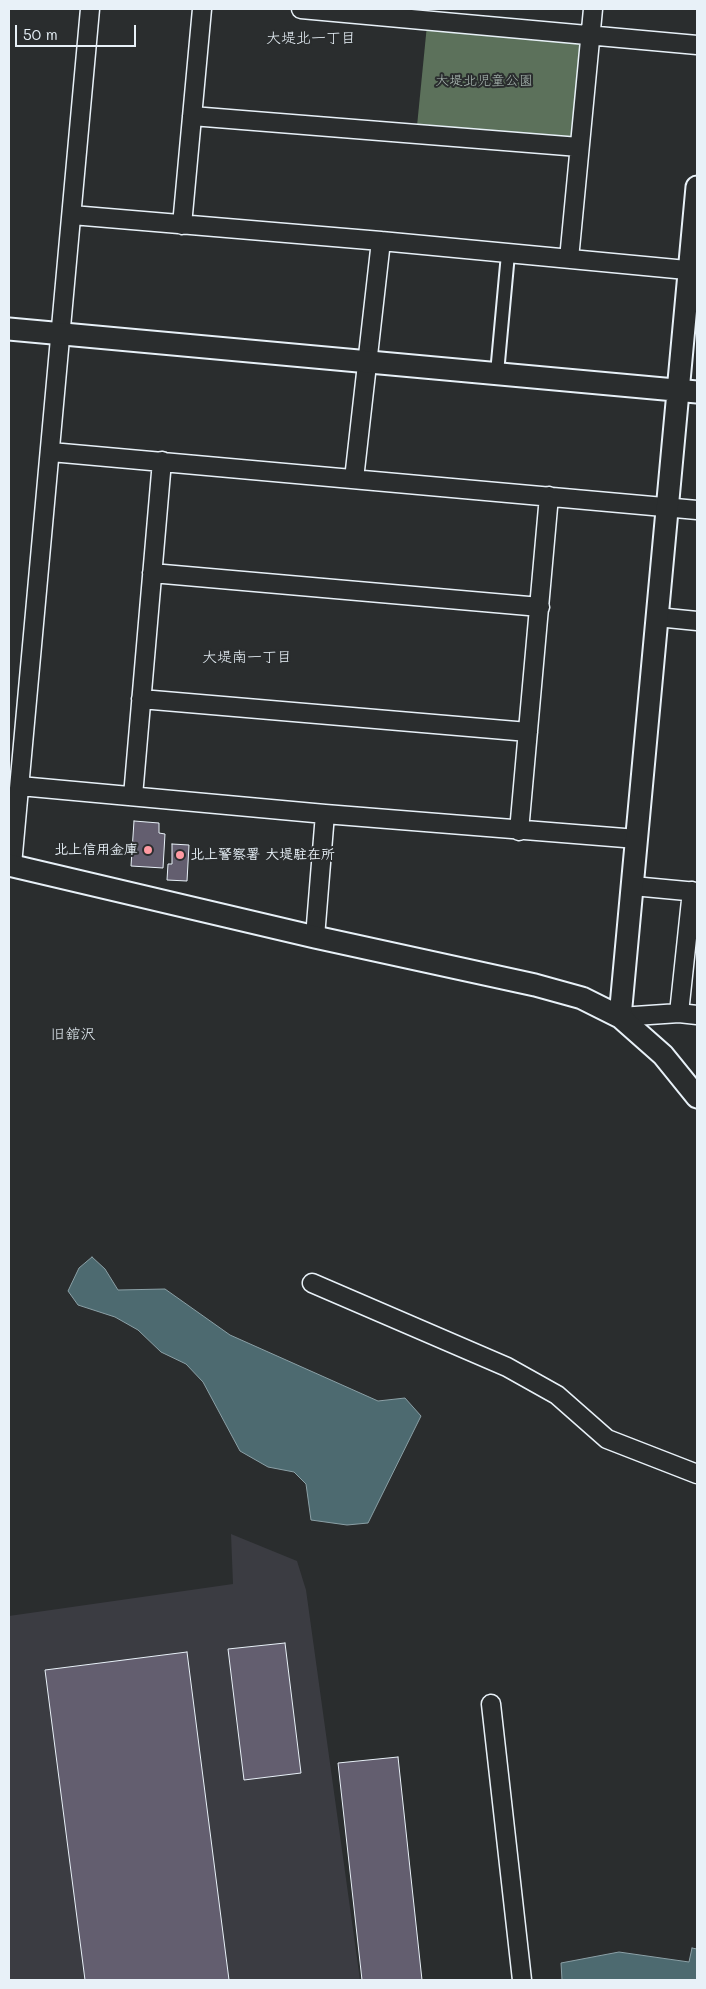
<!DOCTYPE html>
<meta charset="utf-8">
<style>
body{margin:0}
#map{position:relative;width:706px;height:1989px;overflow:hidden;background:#2a2d2e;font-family:Mali,sans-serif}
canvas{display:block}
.frame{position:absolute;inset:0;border:10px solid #e8f1f8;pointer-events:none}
.scale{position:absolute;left:15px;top:25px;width:121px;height:22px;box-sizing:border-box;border:2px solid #e8f1f8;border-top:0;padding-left:6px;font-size:15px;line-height:18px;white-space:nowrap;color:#e8f1f8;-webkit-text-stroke:4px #2a2d2e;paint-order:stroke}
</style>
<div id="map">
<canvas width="706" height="1989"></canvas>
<div class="frame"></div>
<div class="scale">50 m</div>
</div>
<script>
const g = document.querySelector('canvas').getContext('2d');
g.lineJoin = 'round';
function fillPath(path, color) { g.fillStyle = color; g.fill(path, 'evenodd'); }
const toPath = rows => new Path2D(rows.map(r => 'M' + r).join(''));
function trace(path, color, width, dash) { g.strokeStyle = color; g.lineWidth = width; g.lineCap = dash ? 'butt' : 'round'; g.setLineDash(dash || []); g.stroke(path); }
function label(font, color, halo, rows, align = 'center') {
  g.font = font + ' Mali,"Klee One",sans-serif'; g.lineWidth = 4; g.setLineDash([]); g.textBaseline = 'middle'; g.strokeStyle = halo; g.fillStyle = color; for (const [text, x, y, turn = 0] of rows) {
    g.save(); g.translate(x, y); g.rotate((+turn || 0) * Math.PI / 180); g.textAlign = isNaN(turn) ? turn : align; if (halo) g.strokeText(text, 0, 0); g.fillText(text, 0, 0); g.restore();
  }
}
const built = toPath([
 [231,1534,297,1561,306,1590,360,1980,9,1980,9,1616,233,1584]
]);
const green = toPath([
 [427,25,578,39,584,47,575,133,568,138,417,126]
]);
const water = toPath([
 [92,1257,105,1269,118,1290,165,1289,230,1335,378,1401,405,1398,421,1416,368,1523,347,1525,311,1520,306,1484,294,1472,268,1467,240,1451,203,1382,186,1364,161,1352,138,1330,115,1317,78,1305,68,1291,79,1268,92,1257],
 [692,1948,697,1949,697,1980,562,1980,561,1963,619,1952,689,1962,692,1948]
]);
const building = toPath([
 [134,821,159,823,159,833,165,834,163,868,131,866,134,821],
 [172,844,189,845,187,881,167,880,168,864,172,864,172,844],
 [285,1643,301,1773,244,1780,228,1649,285,1643],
 [187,1652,229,1980,85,1980,45,1670,187,1652],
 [398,1757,422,1980,362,1980,338,1763,398,1757]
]);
const pedestrian = toPath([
 [497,373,508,254]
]);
const minor = toPath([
 [301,9,697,45],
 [192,116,579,147],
 [72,215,381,241,697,271],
 [182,225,202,9],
 [569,259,593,9],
 [51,452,697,510],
 [354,479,381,241],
 [152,573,540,607],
 [657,617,697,621],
 [141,699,528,732],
 [20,786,325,814,637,839],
 [133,796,162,461],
 [519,831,549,496],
 [12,865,90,9],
 [633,886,697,892],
 [315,937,325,814],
 [679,1013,692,891],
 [620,1017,679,1013,697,1015],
 [312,1283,507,1367,557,1395,607,1439,697,1474],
 [491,1704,522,1980]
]);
const tertiary = toPath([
 [9,329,697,392],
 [9,865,315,937,535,985,582,998,620,1017,663,1055,697,1097],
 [620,1017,697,187]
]);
const markers = [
 [148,850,5,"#ff9aa2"],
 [180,855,5,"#ff9aa2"]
];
const parkNames = [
 ["大堤北児童公園",484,81]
];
const poiNames = [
 ["北上信用金庫",138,850],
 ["北上警察署 大堤駐在所",190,855,"left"]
];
const neighbourhoodNames = [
 ["大堤北一丁目",311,38],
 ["大堤南一丁目",247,657],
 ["旧舘沢",73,1034]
];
fillPath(built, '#3b3c42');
fillPath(green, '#5c715b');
fillPath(water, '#4d6a70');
trace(water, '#8ba0a6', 1);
fillPath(building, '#635e6f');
trace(building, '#e8f1f8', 1);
trace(pedestrian, '#e8f1f8', 16);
trace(minor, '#e8f1f8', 21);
trace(tertiary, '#e8f1f8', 25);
trace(pedestrian, '#2a2d2e', 12);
trace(minor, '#2a2d2e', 18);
trace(tertiary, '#2a2d2e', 21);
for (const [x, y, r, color] of markers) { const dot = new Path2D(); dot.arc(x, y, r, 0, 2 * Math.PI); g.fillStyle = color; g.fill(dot); trace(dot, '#2a2d2e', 2); }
label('14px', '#a9b7b1', '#2a2d2e', parkNames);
label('bold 14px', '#e8f1f8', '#2a2d2e', poiNames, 'right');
label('15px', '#e8f1f8', '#2a2d2e', neighbourhoodNames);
</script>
